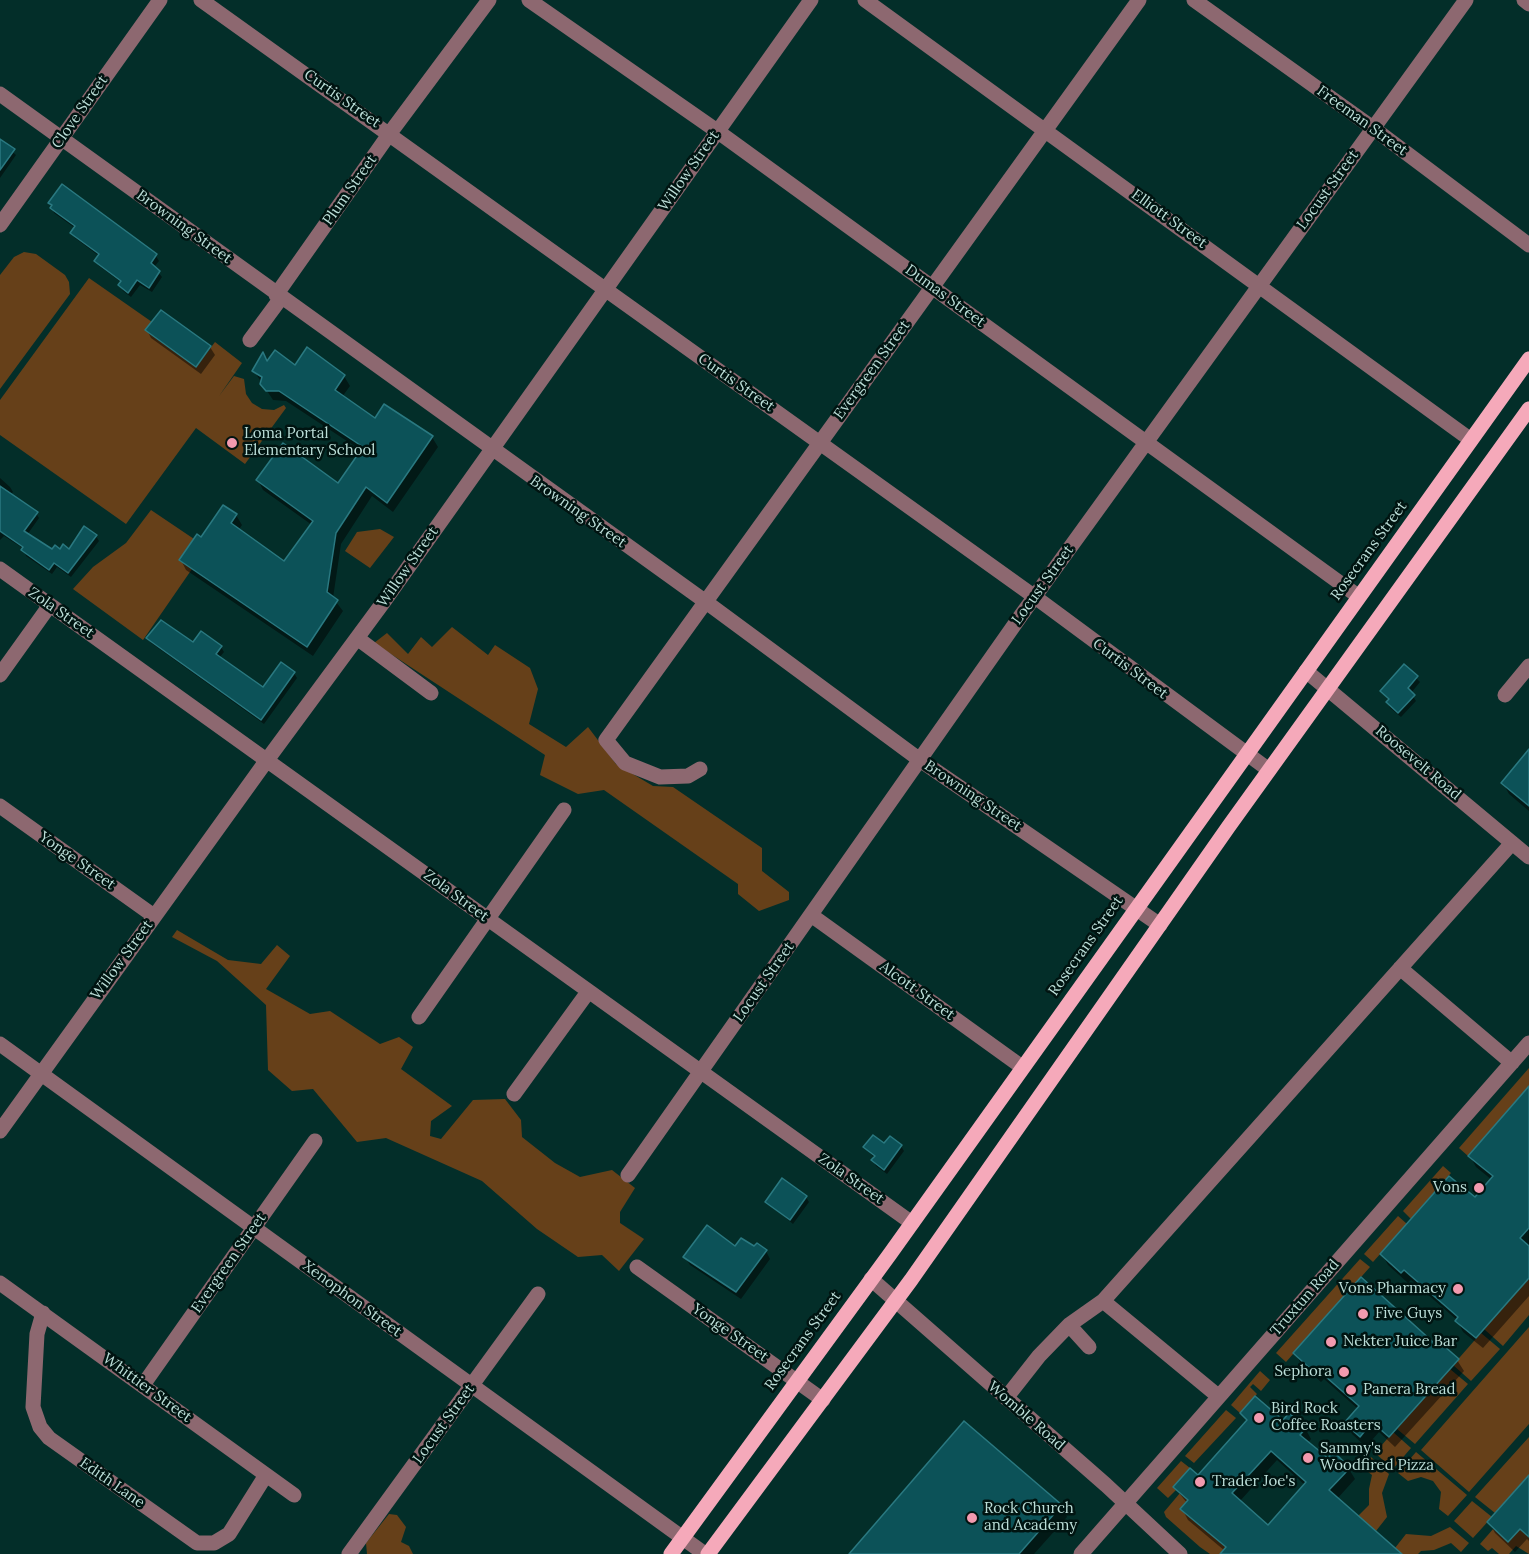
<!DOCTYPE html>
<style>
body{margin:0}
canvas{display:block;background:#032e29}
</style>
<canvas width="1529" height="1554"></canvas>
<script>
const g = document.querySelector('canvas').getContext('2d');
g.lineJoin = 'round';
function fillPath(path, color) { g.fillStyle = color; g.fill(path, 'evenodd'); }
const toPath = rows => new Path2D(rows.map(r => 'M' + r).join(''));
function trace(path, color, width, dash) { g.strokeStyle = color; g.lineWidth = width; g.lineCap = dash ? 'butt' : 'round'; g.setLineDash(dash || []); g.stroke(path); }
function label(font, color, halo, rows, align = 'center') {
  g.font = font + ' Lora,serif'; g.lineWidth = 5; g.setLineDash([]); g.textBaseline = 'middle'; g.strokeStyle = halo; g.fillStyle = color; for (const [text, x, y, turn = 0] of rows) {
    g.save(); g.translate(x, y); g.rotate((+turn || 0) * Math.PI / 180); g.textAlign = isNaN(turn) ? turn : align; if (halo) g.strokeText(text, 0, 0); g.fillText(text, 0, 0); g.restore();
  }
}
const green = toPath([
 [24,252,36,254,65,275,69,282,70,294,0,389,0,275,14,257],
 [89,278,152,322,145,330,196,367,215,342,242,363,219,396,234,376,244,379,246,394,252,403,262,409,274,410,284,405,286,408,245,464,196,428,126,524,0,435,0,400],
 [151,510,194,539,192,569,143,640,73,589,93,567,126,543],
 [380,529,394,537,370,568,345,551,357,532],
 [452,627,488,655,495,645,530,668,538,689,529,724,566,747,588,727,616,764,653,786,673,787,762,848,762,871,789,892,789,900,759,911,738,894,738,884,604,790,578,794,540,775,545,755,374,643,387,633,408,654,421,637,432,647],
 [177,930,228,960,261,964,277,945,290,956,266,989,310,1014,330,1011,380,1044,399,1037,413,1047,401,1069,452,1106,431,1121,430,1136,441,1139,473,1100,505,1099,521,1120,522,1137,555,1163,580,1177,612,1170,635,1188,620,1212,620,1223,644,1239,619,1271,602,1255,578,1257,537,1229,482,1181,386,1138,357,1142,313,1089,292,1091,268,1070,266,1005,217,961,172,937],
 [1529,1068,1529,1086,1468,1156,1459,1148],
 [1443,1166,1451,1173,1411,1219,1403,1211],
 [1398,1216,1407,1224,1373,1262,1364,1254],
 [1360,1259,1370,1267,1286,1362,1276,1353],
 [1529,1278,1529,1315,1503,1346,1484,1329],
 [1529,1327,1529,1424,1469,1492,1421,1450],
 [1481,1333,1500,1349,1471,1381,1453,1365],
 [1450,1369,1468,1384,1415,1444,1397,1429],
 [1260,1371,1270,1380,1261,1391,1253,1384,1250,1387,1257,1394,1240,1413,1231,1405],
 [1226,1410,1236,1418,1194,1463,1185,1456],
 [1393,1432,1411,1448,1393,1469,1375,1453],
 [1529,1437,1529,1475,1495,1513,1475,1497],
 [1416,1452,1467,1495,1448,1516,1439,1509,1441,1492,1433,1481,1421,1477,1408,1481,1398,1473],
 [1371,1457,1389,1474,1382,1493,1387,1517,1376,1531,1358,1516,1369,1505,1369,1489,1372,1475,1362,1467],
 [1181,1461,1190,1468,1173,1487,1176,1490,1168,1498,1157,1488],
 [1180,1493,1188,1500,1181,1509,1226,1547,1220,1554,1210,1554,1200,1547,1166,1517,1164,1512],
 [1472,1501,1492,1517,1473,1538,1454,1521],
 [389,1514,397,1515,406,1527,401,1542,409,1546,413,1554,367,1554,366,1543],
 [1450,1527,1469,1543,1461,1552,1451,1543,1434,1550,1421,1551,1418,1554,1402,1554,1395,1548,1406,1534,1431,1536],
 [1494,1528,1520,1529,1529,1537,1529,1554,1516,1546,1509,1554,1499,1554,1492,1548,1488,1551,1480,1544]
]);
const shadow = toPath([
 [0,140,16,155,0,178],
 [50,203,156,256,159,261,154,267,162,277,152,292,140,285,131,297,123,291,120,286,122,283,99,266,96,261,99,256,75,238,72,233,75,228,54,213],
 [147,330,210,347,215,355,201,374,151,338],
 [267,363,344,376,350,386,342,397,376,420,385,406,432,437,438,447,393,512,372,496,341,544,333,598,343,611,313,656,186,570,181,560,201,539,223,507,236,515,242,525,238,531,284,563,312,525,263,490,258,480,339,485,362,451,286,401,273,400,254,371],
 [0,478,10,487,13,492,10,495,36,513,39,518,27,535,53,551,70,551,96,536,99,541,71,577,57,567,52,574,26,556,24,549,4,536,0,540],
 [148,638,221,647,224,652,219,658,263,689,294,673,297,678,264,724,151,643],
 [1404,666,1420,682,1411,693,1416,701,1401,717,1390,708,1388,703,1389,701,1382,691],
 [1529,754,1529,811,1509,794,1503,783],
 [1529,1088,1529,1296,1483,1348,1463,1332,1457,1320,1411,1280,1408,1283,1388,1265,1382,1254,1475,1200,1492,1180,1476,1167,1470,1156],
 [901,1146,904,1151,887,1174,876,1166,873,1161,875,1158,865,1148],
 [806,1197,809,1202,793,1224,767,1202],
 [736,1248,766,1251,770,1259,741,1299,690,1265,685,1257],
 [1433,1345,1457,1360,1464,1371,1395,1447,1379,1432,1366,1447,1352,1434,1346,1424,1358,1409,1324,1379,1321,1382,1301,1364,1295,1353],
 [1242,1413,1305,1428,1311,1439,1308,1443,1328,1460,1349,1469,1355,1479,1337,1499,1399,1554,1222,1554,1225,1551,1188,1520,1182,1509,1187,1503,1175,1488,1199,1477,1247,1422],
 [1277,1460,1306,1486,1269,1527,1240,1501],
 [1529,1477,1529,1541,1527,1539,1515,1552,1495,1533,1489,1522],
 [1061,1506,1067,1517,1034,1554,851,1554]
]);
const building = toPath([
 [0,139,15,149,0,170,0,139],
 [62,184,157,254,151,263,160,271,149,288,137,280,128,293,118,285,121,281,94,261,99,254,70,233,75,226,50,208,52,205,48,203,62,184],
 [161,310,211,346,196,367,145,330,161,310],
 [307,347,345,375,335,390,375,418,384,404,433,436,387,503,366,487,336,533,327,592,338,600,307,647,179,560,197,534,201,537,223,505,237,514,231,523,284,561,313,521,256,480,283,443,338,483,363,447,279,391,266,391,260,384,262,377,252,371,263,352,267,361,275,350,295,365,307,347],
 [0,486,38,512,24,531,52,549,55,545,60,549,63,544,69,549,84,526,97,535,68,573,54,563,49,570,21,550,23,547,0,531,0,486],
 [161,620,193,642,201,631,222,646,216,654,263,687,281,662,295,672,261,720,146,638,161,620],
 [1404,664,1418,676,1408,688,1415,695,1398,713,1386,702,1389,699,1380,691,1404,664],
 [1529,749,1529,806,1501,783,1529,749],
 [1529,1086,1529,1228,1520,1238,1529,1246,1529,1278,1476,1338,1455,1321,1458,1317,1404,1270,1401,1273,1380,1254,1449,1176,1475,1197,1493,1176,1468,1156,1529,1086],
 [873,1135,884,1143,890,1136,902,1145,884,1170,871,1160,875,1156,863,1147,873,1135],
 [782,1178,807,1196,790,1220,765,1202,782,1178],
 [707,1225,735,1246,741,1238,754,1246,757,1243,767,1250,736,1292,683,1257,707,1225],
 [1361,1277,1433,1342,1436,1339,1459,1359,1389,1437,1372,1422,1360,1437,1344,1423,1359,1406,1317,1369,1314,1372,1293,1353,1361,1277],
 [1255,1396,1283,1420,1289,1413,1306,1428,1300,1435,1328,1458,1333,1451,1350,1468,1329,1490,1402,1554,1220,1554,1226,1547,1180,1509,1188,1500,1173,1487,1190,1468,1198,1475,1247,1420,1240,1413,1255,1396],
 [1271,1451,1306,1482,1268,1525,1232,1493,1271,1451],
 [964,1421,1062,1505,1019,1554,849,1554,964,1421],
 [1529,1475,1529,1537,1520,1529,1508,1542,1487,1522,1529,1475]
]);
const minor = toPath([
 [201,0,1035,597,1269,770],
 [529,0,717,131,1358,596],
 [865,0,1471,440],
 [1194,0,1373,128,1529,245],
 [1524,0,1529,4],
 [0,94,706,602,920,760,1160,925],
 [0,225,160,0],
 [276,295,390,133,489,0],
 [250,340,281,298],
 [0,569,912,1223],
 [357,638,431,693],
 [1306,671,1529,857],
 [0,675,50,605],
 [1505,695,1529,666],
 [700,769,688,776,660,777,625,763,606,740,1139,0],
 [0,806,154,916],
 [811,915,1022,1067],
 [1400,968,1512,1063],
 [419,1017,564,810],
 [0,1044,705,1554],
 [514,1094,588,992],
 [0,1131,267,760,385,600,811,0],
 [628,1175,1022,614,1466,0],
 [637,1267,823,1400],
 [871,1279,1106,1485,1180,1554],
 [0,1283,294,1495],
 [1103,1301,1218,1396],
 [43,1313,37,1334,33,1407,40,1427,49,1438,197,1543,214,1543,229,1534,266,1475],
 [1089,1347,1069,1325,1103,1301,1512,843],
 [143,1385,315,1141],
 [1006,1398,1039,1356,1069,1325],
 [349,1554,538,1294],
 [1081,1554,1529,1043]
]);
const major = toPath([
 [671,1554,890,1254,1529,359],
 [708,1554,911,1280,1229,826,1529,409]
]);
const markers = [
 [232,443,6,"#f29aaf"],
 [1479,1188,6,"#f29aaf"],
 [1458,1289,6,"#f29aaf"],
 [1363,1314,6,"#f29aaf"],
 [1331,1342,6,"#f29aaf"],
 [1344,1372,6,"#f29aaf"],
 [1351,1390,6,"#f29aaf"],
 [1259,1418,6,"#f29aaf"],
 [1308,1458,6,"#f29aaf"],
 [1200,1482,6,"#f29aaf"],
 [972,1518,6,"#f29aaf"]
];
const streetNames = [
 ["Curtis Street",342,99,35],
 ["Clove Street",80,112,-55],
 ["Freeman Street",1362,121,36],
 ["Willow Street",689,171,-55],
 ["Plum Street",350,190,-55],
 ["Locust Street",1328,190,-54],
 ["Elliott Street",1169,219,36],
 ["Browning Street",184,227,36],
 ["Dumas Street",945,296,36],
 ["Evergreen Street",872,370,-54],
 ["Curtis Street",736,383,35],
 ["Browning Street",578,512,35],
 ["Rosecrans Street",1369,551,-54],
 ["Willow Street",408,567,-55],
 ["Locust Street",1043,585,-54],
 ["Zola Street",61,613,35],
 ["Curtis Street",1130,669,37],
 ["Roosevelt Road",1418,763,40],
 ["Browning Street",973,796,34],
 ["Yonge Street",77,861,35],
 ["Zola Street",456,896,36],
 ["Rosecrans Street",1086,946,-55],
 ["Willow Street",122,960,-54],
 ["Locust Street",764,982,-55],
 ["Alcott Street",917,991,36],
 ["Zola Street",851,1179,35],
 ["Evergreen Street",229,1263,-55],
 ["Truxtun Road",1305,1298,-49],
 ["Xenophon Street",352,1299,36],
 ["Yonge Street",730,1333,35],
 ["Rosecrans Street",803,1341,-54],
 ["Whittier Street",147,1388,36],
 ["Womble Road",1026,1416,41],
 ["Locust Street",444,1424,-54],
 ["Edith Lane",112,1483,35]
];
const poiNames = [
 ["Loma Portal",244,434],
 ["Elementary School",244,451],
 ["Vons",1467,1188,"right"],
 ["Vons Pharmacy",1446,1289,"right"],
 ["Five Guys",1375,1314],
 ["Nekter Juice Bar",1343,1342],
 ["Sephora",1332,1372,"right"],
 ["Panera Bread",1363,1390],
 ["Bird Rock",1271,1409],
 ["Coffee Roasters",1271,1426],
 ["Sammy's",1320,1449],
 ["Woodfired Pizza",1320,1466],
 ["Trader Joe's",1212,1482],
 ["Rock Church",984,1509],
 ["and Academy",984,1526]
];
fillPath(green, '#664019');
fillPath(shadow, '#0007');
fillPath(building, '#0c5258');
trace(building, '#2a7981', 1.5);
trace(minor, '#8d6870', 15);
trace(major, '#f5a9ba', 15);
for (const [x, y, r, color] of markers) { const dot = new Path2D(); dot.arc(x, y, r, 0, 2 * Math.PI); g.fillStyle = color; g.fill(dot); trace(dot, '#001411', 2); }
label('15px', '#bbded8', '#001411', streetNames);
label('15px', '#bbded8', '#001411', poiNames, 'left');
</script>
